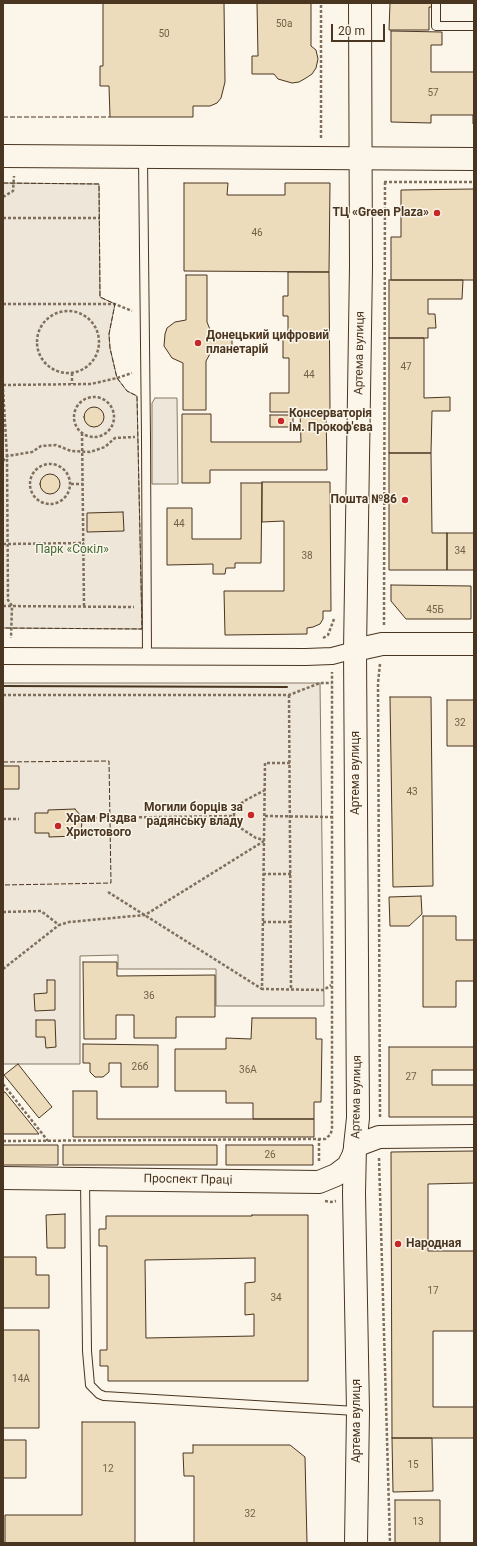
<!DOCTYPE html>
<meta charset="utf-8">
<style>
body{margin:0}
#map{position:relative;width:477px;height:1546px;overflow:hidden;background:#fbf6e9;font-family:Roboto,sans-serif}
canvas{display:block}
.frame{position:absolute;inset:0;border:4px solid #4a3520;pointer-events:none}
.scale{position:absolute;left:331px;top:24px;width:54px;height:18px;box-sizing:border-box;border:2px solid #4a3520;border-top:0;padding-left:5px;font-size:12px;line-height:14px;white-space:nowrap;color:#4a3520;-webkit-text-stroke:3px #fbf6e9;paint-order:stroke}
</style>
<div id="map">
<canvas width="477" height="1546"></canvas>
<div class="frame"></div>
<div class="scale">20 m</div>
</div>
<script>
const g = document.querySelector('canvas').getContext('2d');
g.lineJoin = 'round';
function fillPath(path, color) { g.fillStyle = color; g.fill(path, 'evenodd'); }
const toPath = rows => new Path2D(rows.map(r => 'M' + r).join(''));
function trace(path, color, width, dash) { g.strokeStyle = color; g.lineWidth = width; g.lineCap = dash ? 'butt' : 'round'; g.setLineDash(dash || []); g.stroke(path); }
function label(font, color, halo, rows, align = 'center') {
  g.font = font + ' Roboto,sans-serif'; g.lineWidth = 3; g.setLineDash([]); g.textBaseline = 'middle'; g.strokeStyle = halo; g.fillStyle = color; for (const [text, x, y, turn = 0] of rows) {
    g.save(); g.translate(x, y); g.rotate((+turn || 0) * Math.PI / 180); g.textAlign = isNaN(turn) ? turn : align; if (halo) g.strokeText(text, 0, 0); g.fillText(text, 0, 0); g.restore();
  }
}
const green = toPath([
 [3,183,99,184,100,297,115,304,109,334,110,348,117,378,127,391,137,396,142,629,3,628,3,183],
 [155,398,177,398,178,484,152,484,152,403,155,398],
 [3,683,320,683,324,1006,216,1006,216,969,118,969,118,955,80,956,80,1064,3,1064,3,683]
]);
const building = toPath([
 [103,3,224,3,225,82,221,98,217,103,210,106,193,106,193,117,110,117,109,86,100,86,100,66,103,66,103,3],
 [257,3,311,3,311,46,316,50,318,59,316,68,312,74,306,78,299,82,292,83,278,79,274,74,252,74,252,56,258,56,257,3],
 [390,3,435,3,435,7,429,7,429,30,389,30,390,3],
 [391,31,442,32,442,45,431,45,431,72,474,72,474,124,473,124,473,115,431,115,431,123,391,122,391,31],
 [184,183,228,183,227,195,285,195,285,183,330,183,329,272,184,271,184,183],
 [474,189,474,280,391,280,391,237,401,237,401,190,474,189],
 [288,272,329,272,330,410,326,410,327,470,210,470,210,483,182,483,182,414,211,414,211,442,301,442,300,412,270,412,270,393,289,393,289,358,283,358,283,337,288,337,288,316,283,316,283,296,288,296,288,272],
 [186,275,207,275,207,322,211,332,228,333,232,338,232,347,228,352,211,352,206,361,206,410,183,410,183,363,172,358,164,346,165,334,167,328,175,322,186,320,186,275],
 [389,280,463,280,462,299,428,299,428,314,435,314,436,328,428,328,428,338,389,338,389,280],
 [389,338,424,338,424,398,450,397,450,411,432,411,431,453,389,453,389,338],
 '84 417a10 10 0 1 1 20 0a10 10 0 1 1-20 0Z',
 [270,415,293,415,293,427,270,427,270,415],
 [389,453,431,453,432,533,447,533,447,570,389,570,389,453],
 '40 484a10 10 0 1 1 20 0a10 10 0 1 1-20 0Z',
 [262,482,330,482,331,611,323,611,323,619,320,624,313,627,307,628,307,634,225,635,224,591,284,591,284,521,262,522,262,482],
 [241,483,262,483,261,563,235,563,235,568,226,568,225,574,213,574,213,564,167,565,167,508,192,508,192,539,241,539,241,483],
 [123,512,124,531,87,532,87,513,123,512],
 [447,533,474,533,474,570,447,570,447,533],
 [391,585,471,586,471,619,406,619,391,601,391,585],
 [390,697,431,697,433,886,393,887,390,697],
 [447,700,474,700,474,746,447,746,447,700],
 [3,766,19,766,19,789,3,789,3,766],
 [75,809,80,815,82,822,81,831,75,836,49,837,49,833,35,833,35,813,48,813,48,810,75,809],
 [421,896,422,914,409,926,390,926,389,897,421,896],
 [423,916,456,916,456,940,474,940,474,981,456,981,456,1007,423,1007,423,916],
 [83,962,117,962,117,976,215,975,215,1017,176,1017,176,1038,134,1038,134,1015,116,1015,116,1039,84,1039,83,962],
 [47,980,55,980,55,1010,35,1011,34,994,47,993,47,980],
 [252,1018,316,1018,316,1039,322,1039,321,1102,314,1102,314,1119,253,1119,253,1103,226,1103,226,1091,175,1091,175,1049,226,1049,226,1038,251,1039,252,1018],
 [36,1020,55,1020,56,1047,46,1048,45,1037,36,1037,36,1020],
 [83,1044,158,1045,158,1087,121,1087,121,1063,109,1063,109,1072,103,1077,95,1077,90,1072,90,1063,83,1063,83,1044],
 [389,1047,474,1047,474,1070,432,1070,432,1085,474,1085,474,1117,389,1117,389,1047],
 [18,1064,52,1107,39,1118,4,1075,18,1064],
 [73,1091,97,1091,97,1119,314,1119,314,1137,73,1137,73,1091],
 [3,1092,5,1092,39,1134,3,1134,3,1092],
 [3,1145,58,1145,58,1165,3,1165,3,1145],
 [63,1145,217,1145,217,1165,63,1165,63,1145],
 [226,1145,313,1145,313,1165,226,1165,226,1145],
 [474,1151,474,1183,428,1184,428,1251,474,1251,474,1331,433,1331,433,1407,474,1407,474,1438,392,1438,391,1152,474,1151],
 [65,1214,65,1248,47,1248,46,1215,65,1214],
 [252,1215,308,1215,308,1381,108,1381,108,1366,100,1366,100,1350,107,1350,107,1246,99,1246,99,1229,106,1229,106,1216,252,1216,252,1215],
 [255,1258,255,1282,245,1283,245,1315,254,1314,254,1336,146,1338,145,1260,255,1258],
 [3,1257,36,1257,36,1275,49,1275,49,1308,3,1308,3,1257],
 [3,1330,39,1330,39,1428,3,1428,3,1330],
 [82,1422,135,1422,135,1543,5,1543,5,1515,82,1515,82,1422],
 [392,1438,432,1438,433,1491,393,1492,392,1438],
 [3,1440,26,1440,26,1478,3,1478,3,1440],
 [193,1445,290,1445,305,1457,307,1543,194,1543,194,1476,184,1476,183,1453,193,1453,193,1445],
 [395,1500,440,1500,440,1543,395,1543,395,1500]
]);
const path = toPath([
 [321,138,321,3],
 [384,182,474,182],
 [3,197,13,191,14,176],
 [3,218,99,218],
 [3,304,115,304,132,311],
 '37 342a31 31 0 1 1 62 0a31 31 0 1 1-62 0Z',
 [72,373,72,384],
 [3,385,91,384,117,378,132,373],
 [3,389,7,456,8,600,12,606,11,638],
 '74 417a20 20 0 1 1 40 0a20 20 0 1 1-40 0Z',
 [82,433,84,606],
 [3,461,7,456,32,452,41,446,56,445,71,451,90,452,105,447,115,438,135,437],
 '30 484a20 20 0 1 1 40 0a20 20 0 1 1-40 0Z',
 [71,484,83,484],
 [3,544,84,543],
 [3,606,134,607],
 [384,625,385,182],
 [323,638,328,635,334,619],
 [380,664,378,683,380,1117],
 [3,695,289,695,320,683,332,683],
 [289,695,291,989],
 [290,763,265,763,262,989,324,990,331,985],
 [234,816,234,820,242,829,256,838,264,840],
 [265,816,331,817],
 [94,818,234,816,234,812,239,805,246,800,265,790],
 [3,819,19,819],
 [263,874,291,874],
 [108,892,262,989],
 [3,912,41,911,59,925,69,922,145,915,264,841],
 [263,922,291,922],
 [3,969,59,925],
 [3,1084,48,1141],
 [3,1141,319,1139,325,1139,330,1135,332,1130,332,672],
 [379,1158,390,1543],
 [319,1161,319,1139],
 [325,1201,331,1202,336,1201]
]);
const lane = toPath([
 [436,3,436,26,474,26],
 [143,158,146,437,147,657],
 [85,1180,87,1351,90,1385,99,1394,104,1396,356,1411]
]);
const street = toPath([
 [3,656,306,657,332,656,355,650]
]);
const secondary = toPath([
 [3,156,474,159],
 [355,650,382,644,474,644]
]);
const primary = toPath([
 [355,1146,379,1137,474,1136],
 [3,1178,319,1182,336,1175,348,1166,353,1156,355,1149],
 [356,1543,358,1411,354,1193,355,1146,358,1118,355,650,361,266,360,3]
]);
const fence = toPath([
 [3,117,110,117],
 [3,183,99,184,100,297,115,304,109,334,110,348,117,378,127,391,137,396,142,629,3,628],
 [3,762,109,761,111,883,3,885]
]);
const wall = toPath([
 [3,686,287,687]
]);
const markers = [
 [437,213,4,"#c62828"],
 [198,343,4,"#c62828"],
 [281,421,4,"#c62828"],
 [405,500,4,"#c62828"],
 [251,815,4,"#c62828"],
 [58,826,4,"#c62828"],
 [398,1244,4,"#c62828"]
];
const numberNames = [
 ["50а",284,24],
 ["50",164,34],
 ["57",433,93],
 ["46",257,233],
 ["47",406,367],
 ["44",309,375],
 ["44",179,524],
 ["34",460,551],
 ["38",307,556],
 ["45Б",435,610],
 ["32",460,723],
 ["43",412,792],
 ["36",149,996],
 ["26б",140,1067],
 ["36А",248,1070],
 ["27",411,1077],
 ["26",270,1155],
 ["17",433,1291],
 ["34",276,1298],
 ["14А",21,1379],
 ["15",413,1465],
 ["12",108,1469],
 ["32",250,1514],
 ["13",418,1522]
];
const poiNames = [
 ["ТЦ «Green Plaza»",429,213,"right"],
 ["Донецький цифровий",206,336],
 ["планетарій",206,350],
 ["Консерваторія",289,414],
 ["ім. Прокоф'єва",289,428],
 ["Пошта №86",397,500,"right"],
 ["Могили борців за",243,808,"right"],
 ["радянську владу",243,822,"right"],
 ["Храм Різдва",66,819],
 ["Христового",66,833],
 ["Народная",406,1244]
];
const streetNames = [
 ["Артема вулиця",360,353,-89],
 ["Артема вулиця",356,773,-90],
 ["Артема вулиця",357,1097,-89],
 ["Проспект Праці",188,1180,1],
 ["Артема вулиця",357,1421,-90]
];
const parkNames = [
 ["Парк «Сокіл»",72,550]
];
fillPath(green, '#ede6d9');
trace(green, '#887966', 1);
fillPath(building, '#ecdcbc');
trace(building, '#4a3520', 1);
trace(lane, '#4a3520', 10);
trace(street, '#4a3520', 18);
trace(secondary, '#4a3520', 24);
trace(primary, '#4a3520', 24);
trace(path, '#7f6f5c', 2.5, [3, 2]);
trace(lane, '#fbf6e9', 8);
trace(street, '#fbf6e9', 16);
trace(secondary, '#fbf6e9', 22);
trace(primary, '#fbf6e9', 22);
trace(fence, '#4a3520', 1, [5, 2]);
trace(wall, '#4a3520', 2);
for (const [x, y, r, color] of markers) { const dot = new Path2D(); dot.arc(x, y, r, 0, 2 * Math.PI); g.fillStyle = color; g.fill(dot); trace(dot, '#fbf6e9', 1.5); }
label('10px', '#725f47', null, numberNames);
label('bold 12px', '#4a3520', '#fbf6e9', poiNames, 'left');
label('12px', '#4a3520', '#fbf6e9', streetNames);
label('12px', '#436837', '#fbf6e9', parkNames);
</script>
